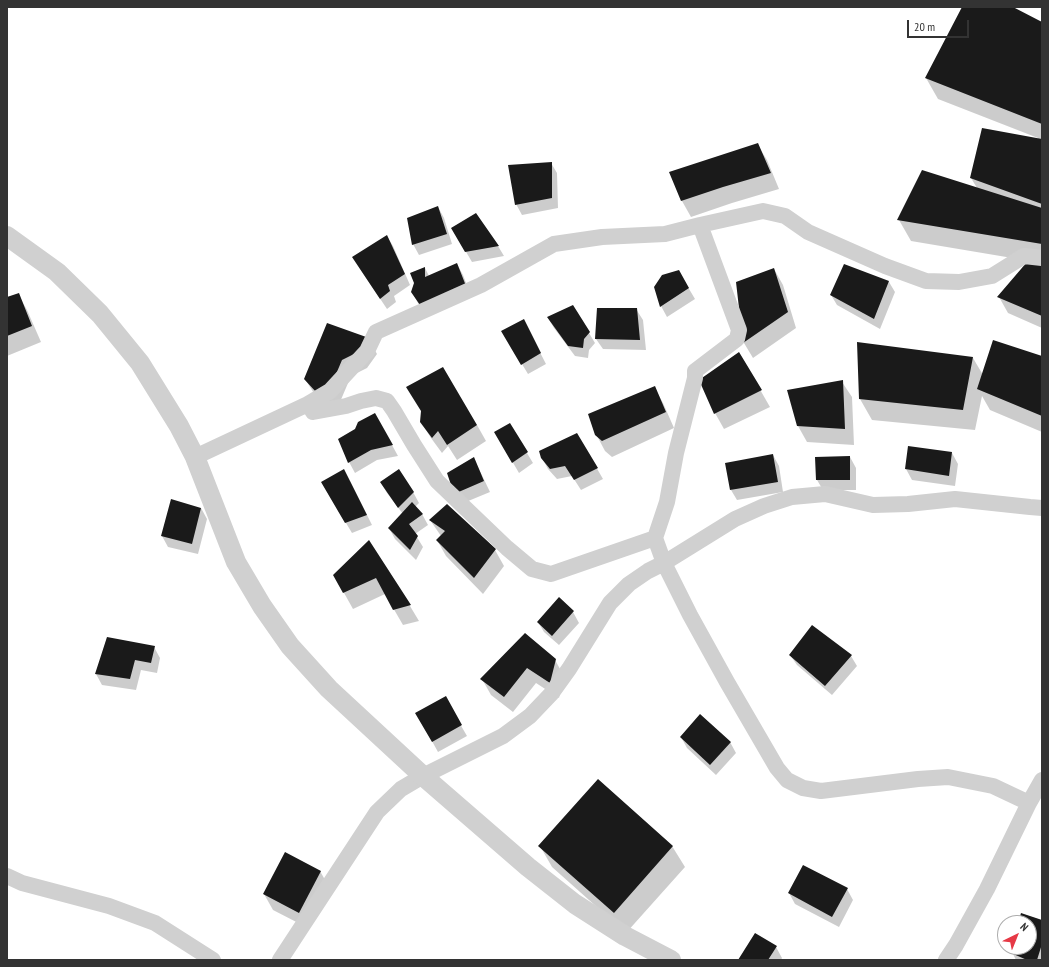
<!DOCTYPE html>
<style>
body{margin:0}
#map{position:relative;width:1049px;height:967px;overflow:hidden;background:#fff;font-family:"PT Sans Narrow",sans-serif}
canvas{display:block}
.frame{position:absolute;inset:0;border:8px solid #333;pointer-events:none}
.north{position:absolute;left:997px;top:915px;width:40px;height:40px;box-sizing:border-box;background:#fff;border:1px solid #adadad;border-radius:50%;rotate:43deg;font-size:11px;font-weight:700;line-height:16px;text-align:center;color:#333}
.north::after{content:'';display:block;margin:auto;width:14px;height:18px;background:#e63946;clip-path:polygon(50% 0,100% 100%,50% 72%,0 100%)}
.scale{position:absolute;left:907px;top:20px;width:62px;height:18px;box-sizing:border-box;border:2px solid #333;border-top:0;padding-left:5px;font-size:12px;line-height:14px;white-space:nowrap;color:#333;-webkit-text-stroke:3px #fff;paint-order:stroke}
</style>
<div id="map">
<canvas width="1049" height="967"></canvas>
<div class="frame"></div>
<div class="north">N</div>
<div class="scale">20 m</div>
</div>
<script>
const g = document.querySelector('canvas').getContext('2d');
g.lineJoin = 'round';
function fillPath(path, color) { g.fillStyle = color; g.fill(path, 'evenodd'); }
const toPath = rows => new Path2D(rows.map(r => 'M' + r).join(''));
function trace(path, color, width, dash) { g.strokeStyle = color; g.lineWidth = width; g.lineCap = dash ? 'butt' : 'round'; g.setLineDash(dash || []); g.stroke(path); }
const shadow = toPath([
 [963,7,1011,7,1042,23,1042,263,911,241,899,220,977,188,971,178,1038,139,1038,138,938,99,926,78],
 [757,144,767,160,779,189,732,203,691,217,682,201,670,173],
 [551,163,557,173,558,208,522,215,516,204],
 [438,207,444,218,452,244,419,255,413,244],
 [476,214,498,246,504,256,472,262,452,228],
 [387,236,393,246,410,285,394,296,396,302,387,309,359,267],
 [457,264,463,275,471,296,427,315,418,303,412,292,425,268,429,276],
 [1042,266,1042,328,1008,313,999,297],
 [774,269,783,285,796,328,753,358,744,343,737,283],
 [679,272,695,299,667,317,661,306,655,287],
 [889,282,895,292,880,329,837,305,831,295],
 [18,294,27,310,41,342,7,356,7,298],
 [636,309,643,320,646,350,603,349,596,339],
 [548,318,589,333,595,343,589,350,588,358,575,356,554,328],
 [502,331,529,331,546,364,528,374],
 [368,338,377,354,367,368,351,376,340,402,326,407,315,395,305,379],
 [739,353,770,407,724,429,715,413],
 [1042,357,1042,432,990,410,982,396,975,430,872,420,860,399,973,358,983,375],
 [842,382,852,397,854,445,807,442,798,426,789,391],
 [654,387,663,403,674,428,612,457,605,451,596,434],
 [375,414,398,456,377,460,355,473,349,462,340,440,356,430],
 [421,422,477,425,486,441,457,460,448,446,442,453,431,438],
 [510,425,533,463,519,473,495,432],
 [577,434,603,479,581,490,572,476,557,479,548,469,542,458],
 [952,453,958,464,955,486,912,480,906,469],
 [773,455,779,466,783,492,737,500,731,490],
 [850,457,856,468,856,490,823,490,817,480],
 [473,458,479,469,490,492,461,504,448,473],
 [350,481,372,525,352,533,322,483],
 [381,483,413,492,419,503,415,507,422,514,428,525,415,534,423,547,416,560,395,539,389,528,403,514,387,493],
 [201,508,207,519,198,554,168,547,162,536],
 [430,520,495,550,504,566,483,594,446,556,437,540,441,536],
 [369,542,410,606,419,621,403,625,385,594,353,609,334,575],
 [559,599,573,612,579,623,559,645,544,632,538,622],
 [107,638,154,647,160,658,157,673,141,670,136,690,102,685,96,674],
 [790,655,851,656,857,666,832,695,797,665],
 [555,660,564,676,559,698,536,683,513,712,491,695,482,679],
 [445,698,467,736,438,752,417,714],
 [681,737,730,742,736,753,716,775,687,748],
 [540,846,672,846,685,867,626,933,552,867],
 [320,871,329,887,308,928,273,910,264,894],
 [847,889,853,900,839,927,795,904,789,893],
 [1042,921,1042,960,1016,960,1012,952,1013,947,1029,947,1029,923,1019,923],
 [776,947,782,958,781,960,739,960]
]);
const building = toPath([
 [962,7,1013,7,1042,22,1042,124,925,78],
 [982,128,1042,139,1042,204,970,178],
 [758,143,771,173,723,187,681,201,669,172],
 [552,162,552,198,515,205,508,165],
 [922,170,1042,208,1042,244,897,220],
 [438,206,447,234,412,245,407,218],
 [476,213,499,246,465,252,451,228],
 [387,235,405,274,388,285,390,291,380,299,352,257],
 [1027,262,1042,265,1042,316,997,297],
 [457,263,466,286,420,305,411,292,414,283,410,273,425,267,425,277],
 [844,264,889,281,874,319,830,295],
 [774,268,788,312,743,343,736,282],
 [679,270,689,288,660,307,654,287,662,275],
 [19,293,32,326,7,336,7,297],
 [573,305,590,332,584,339,583,348,568,346,547,317],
 [597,308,637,308,640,340,595,339],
 [524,319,541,353,521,365,501,331],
 [327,323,369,338,358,352,342,360,331,386,316,392,304,379],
 [993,340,1042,356,1042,416,977,389],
 [857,342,973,357,963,410,859,399],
 [739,352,762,390,714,414,699,380],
 [443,367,477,425,447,445,438,431,432,438,420,422,421,411,406,387],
 [843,380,845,429,797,426,787,390],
 [655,386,666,412,602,441,595,435,588,414],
 [375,413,393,445,371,450,348,463,338,439,355,429,358,422],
 [510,423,528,452,512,463,494,432],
 [577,433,598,468,574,480,565,466,550,469,541,458,539,451],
 [908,446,952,452,949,476,905,469],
 [773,454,778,482,730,490,725,463],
 [850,456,850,480,816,480,815,457],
 [474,457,484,481,454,494,447,473],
 [344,469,367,515,345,523,321,482],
 [399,469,414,492,398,508,380,482],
 [171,499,201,508,192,544,161,536],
 [412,502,423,514,409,524,418,536,410,550,388,528],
 [447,504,496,549,474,578,436,540,445,531,429,520],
 [369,540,411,605,393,610,376,578,343,593,333,575],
 [559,597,574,611,552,636,537,622],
 [812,625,852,655,825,686,789,655],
 [525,633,556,659,550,683,527,668,504,697,480,679],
 [107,637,155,646,151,663,135,660,130,679,95,674],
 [446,696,462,725,432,742,415,713],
 [700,714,731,742,710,765,680,737],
 [598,779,673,846,614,913,538,846],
 [285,852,321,871,299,913,263,894],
 [803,865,848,888,832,917,788,893],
 [1021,913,1042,920,1042,944,1037,960,1027,960,1011,953,1012,947,1029,947,1029,923,1018,923],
 [755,933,777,946,768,960,738,960]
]);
const minor = toPath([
 [308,404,330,391,367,351,376,332,481,285,554,244,602,237,665,234,700,225],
 [195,457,308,404,313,412,346,406,361,401,376,398,387,401,394,411,414,445,437,481,507,548,532,569,551,574,655,538],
 [1029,803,993,786,948,777,918,779,821,791,803,788,787,780,777,768,727,682,690,615,664,563,655,538,667,502,676,453,695,378,695,371,737,339,739,330,700,225,763,211,785,216,808,232,885,266,926,281,959,282,992,276,1024,256,1042,258],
 [7,876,22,883,109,906,155,923,213,960],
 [280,960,377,812,401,789,423,776,503,736,530,716,551,694,569,669,610,603,629,584,648,571,664,563,735,519,764,506,792,497,825,494,873,505,908,504,955,499,1030,507,1042,508],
 [946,960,956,945,987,889,1029,803,1042,780]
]);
const tertiary = toPath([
 [7,236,57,272,100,314,140,363,179,426,195,457,236,562,262,606,290,646,329,689,423,776,528,867,575,904,625,936,671,960]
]);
fillPath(shadow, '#0003');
fillPath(building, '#1a1a1a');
trace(minor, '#d0d0d0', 16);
trace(tertiary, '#d0d0d0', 20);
</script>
